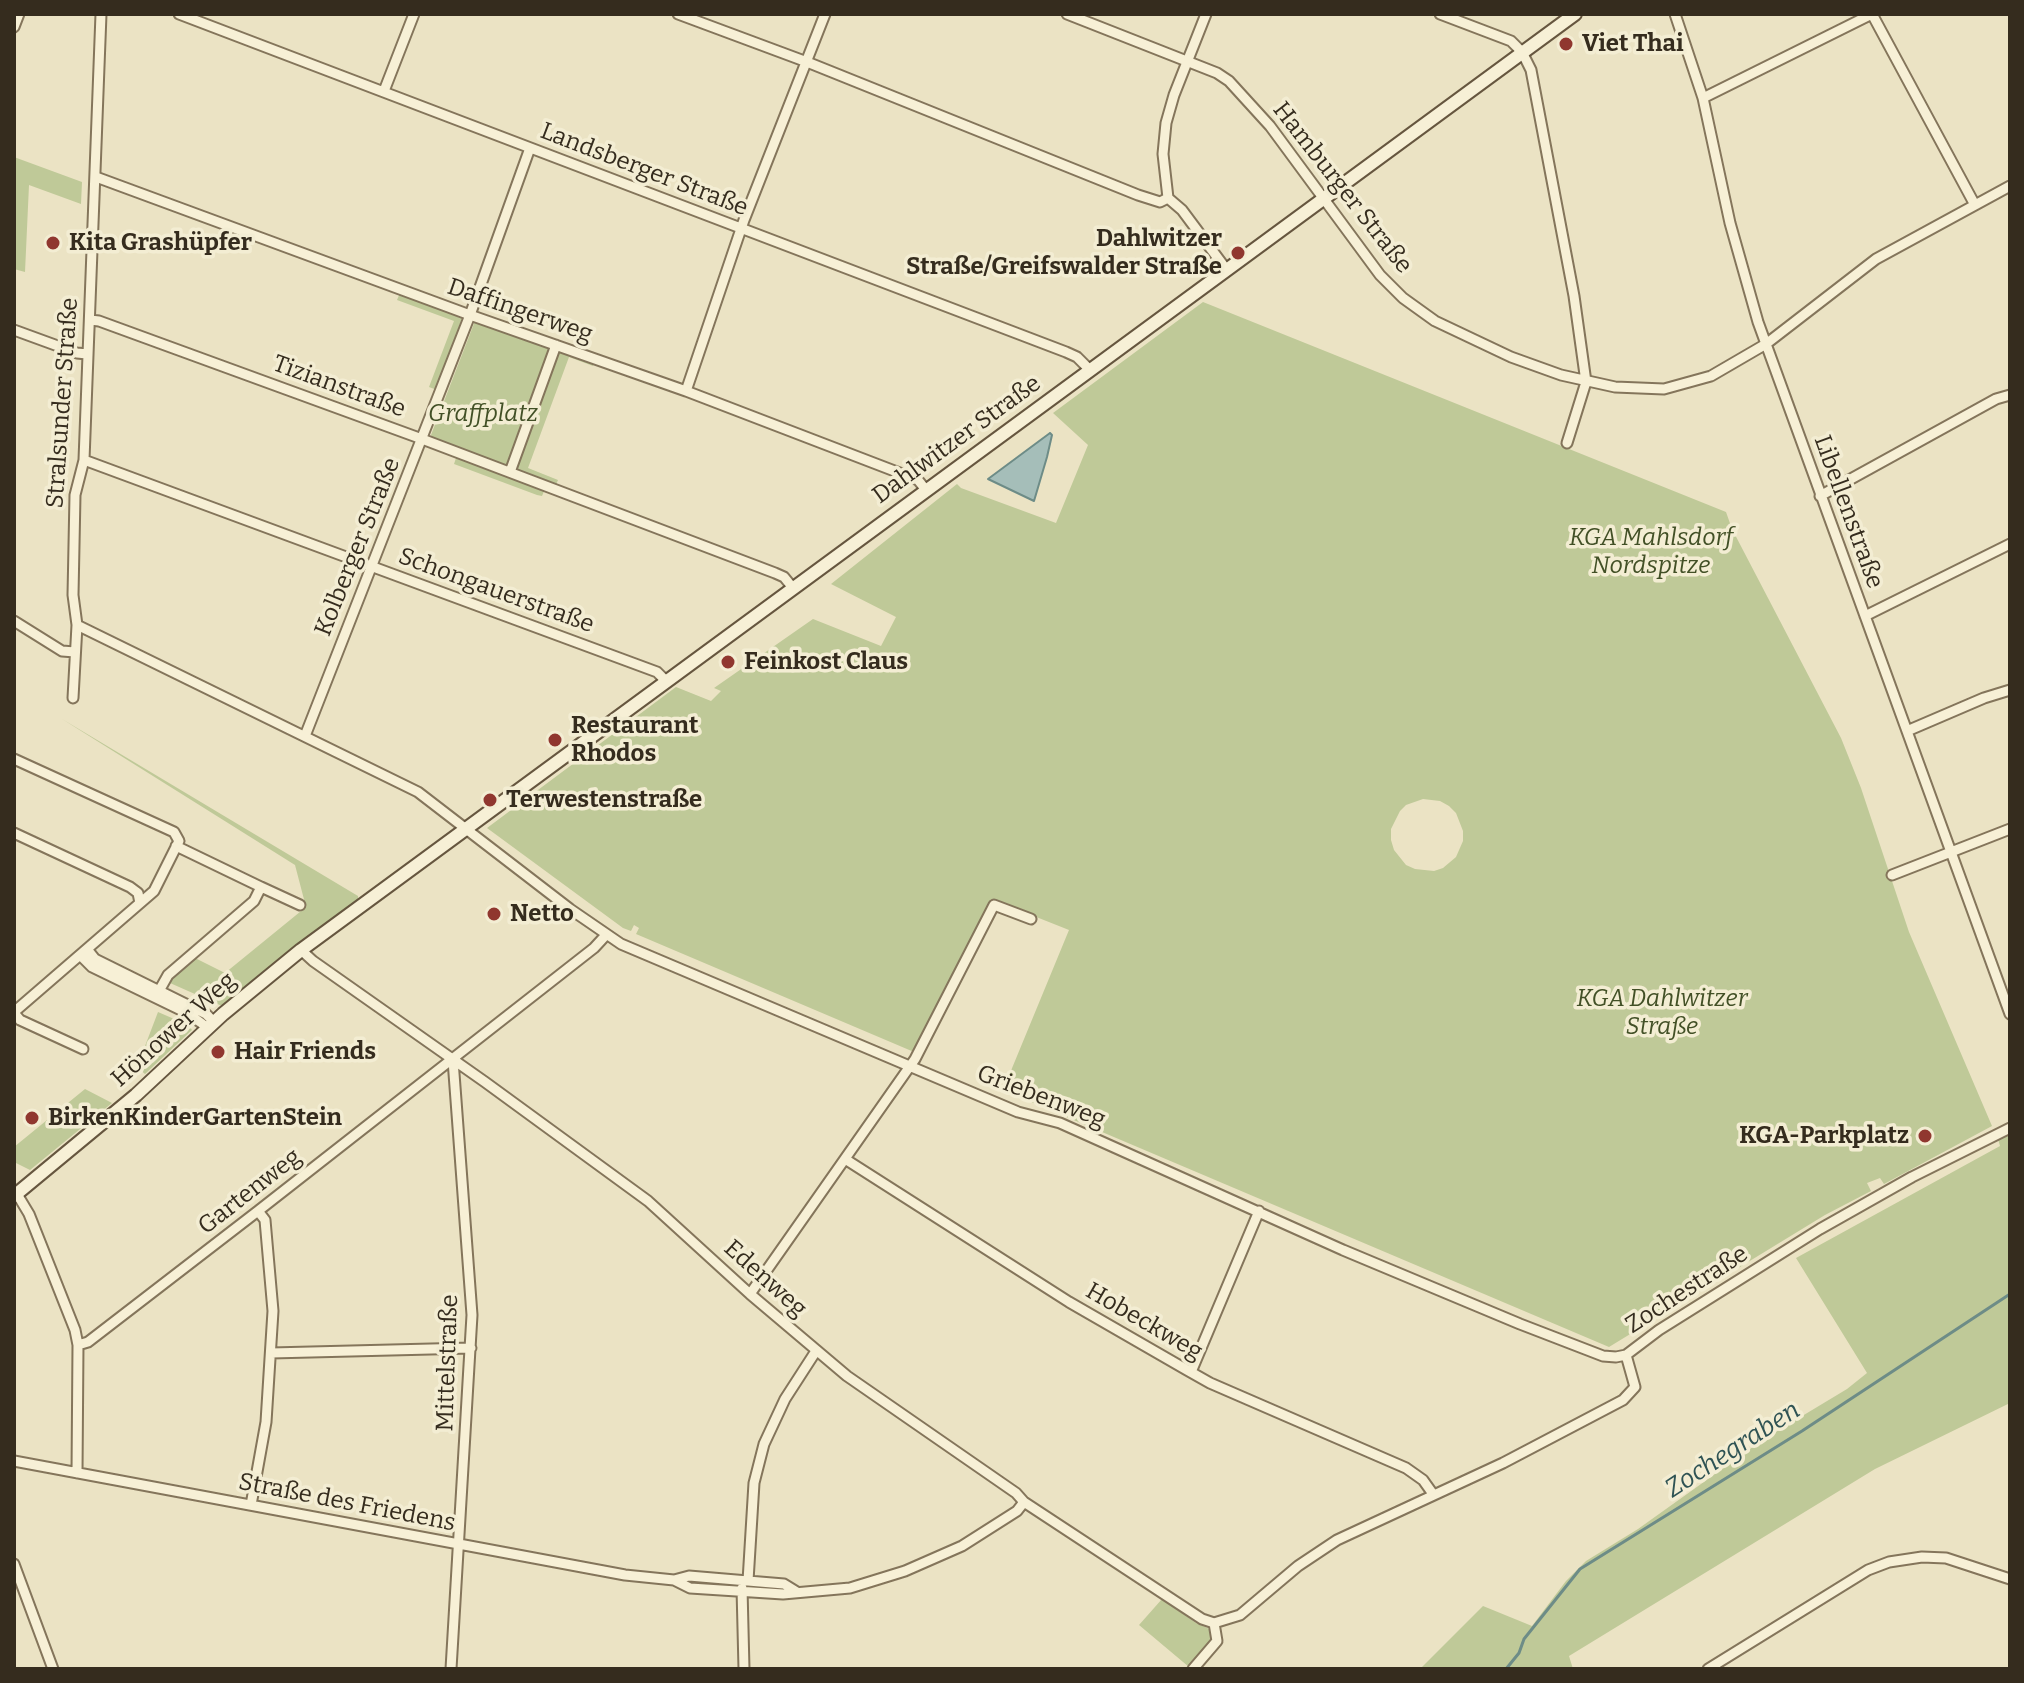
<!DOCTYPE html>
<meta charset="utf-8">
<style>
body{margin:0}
#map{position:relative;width:2024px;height:1683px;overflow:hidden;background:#ebe3c4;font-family:Bitter,serif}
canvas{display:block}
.frame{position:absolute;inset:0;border:16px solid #352c1e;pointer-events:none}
</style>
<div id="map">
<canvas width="2024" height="1683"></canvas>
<div class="frame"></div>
</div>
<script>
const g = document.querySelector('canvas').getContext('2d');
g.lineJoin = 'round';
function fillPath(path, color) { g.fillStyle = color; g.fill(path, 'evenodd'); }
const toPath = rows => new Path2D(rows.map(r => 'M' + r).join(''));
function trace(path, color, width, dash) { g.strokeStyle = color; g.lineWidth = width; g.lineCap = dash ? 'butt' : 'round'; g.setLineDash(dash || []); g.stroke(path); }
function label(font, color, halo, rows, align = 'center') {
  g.font = font + ' Bitter,serif'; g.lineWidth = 7; g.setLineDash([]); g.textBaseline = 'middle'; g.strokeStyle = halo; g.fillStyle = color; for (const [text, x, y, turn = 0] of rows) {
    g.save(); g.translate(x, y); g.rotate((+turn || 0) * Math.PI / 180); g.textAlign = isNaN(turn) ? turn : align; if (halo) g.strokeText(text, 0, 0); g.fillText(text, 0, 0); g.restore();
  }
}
const green = toPath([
 [14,157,82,182,81,204,29,185,25,272,14,269],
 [400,293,462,318,437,390,429,387,454,321,397,300],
 [1203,302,1726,512,1732,529,1841,738,1861,788,1909,932,1992,1126,1884,1184,1880,1178,1867,1183,1871,1191,1825,1215,1609,1347,1003,1090,1069,930,991,899,969,950,914,1052,636,934,639,928,634,925,631,931,623,928,487,828,676,687,711,701,721,691,714,688,813,619,881,646,896,617,831,584,957,484,961,488,1056,523,1088,445,1053,413],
 [1423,799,1440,801,1449,806,1456,813,1463,831,1463,841,1456,857,1443,868,1434,871,1415,869,1406,865,1394,850,1391,840,1391,829,1400,811,1406,805],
 [475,321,550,347,509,465,504,466,433,440,431,435],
 [559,349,594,362,593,366,569,357,528,468,558,480,555,487,518,473,515,467],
 [457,455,545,489,542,496,537,495,454,464],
 [62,719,358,896,358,899,222,1006,170,983,172,975,193,957,225,973,306,907,295,865],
 [158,1012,188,1025,192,1030,145,1074,137,1067],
 [85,1089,112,1103,30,1170,14,1162,14,1147],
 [2010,1133,2010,1403,1875,1469,1569,1656,1573,1669,1420,1669,1483,1606,1532,1626,1566,1581,1586,1561,1638,1529,1764,1439,1847,1389,1867,1373,1796,1258,2000,1146,1998,1139],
 [1162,1599,1196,1623,1212,1630,1214,1636,1209,1645,1189,1667,1139,1625]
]);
const water = toPath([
 [1050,433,1052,435,1047,457,1034,501,988,479,1050,433]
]);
const stream = toPath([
 [1506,1669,1519,1653,1524,1639,1580,1569,1802,1431,2010,1294]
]);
const minor = toPath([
 [179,14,1066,352,1077,357,1090,370],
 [678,14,807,62,1138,195,1160,202,1168,198],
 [1067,14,1217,73,1229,81,1270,126,1380,275,1403,298,1435,321,1511,357,1561,375,1615,387,1664,389,1711,376,1766,344,1876,259,2010,186],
 [1206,14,1174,95,1166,123,1163,154,1168,198,1182,210,1226,269],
 [1440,14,1511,41,1522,52,1531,70,1574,296,1586,382,1567,443],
 [1675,14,1703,98,1730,223,1758,322,2010,1014],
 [14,27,19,14],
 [384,91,414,14],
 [1703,98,1872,14,1975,205],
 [96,177,470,315,686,391,918,480,926,490],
 [90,320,99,321,422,439,775,573,784,577,793,588],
 [14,330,77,353,87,354],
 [686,391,744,220,825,14],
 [84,460,657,672,666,681],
 [510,472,556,345],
 [1820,496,1996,399,2010,395],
 [1865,616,2010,544],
 [14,621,62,651,75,652],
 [77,625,418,792,570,909,621,944,1018,1112,1060,1123,1343,1250,1520,1324,1603,1356,1616,1357,1626,1355,1659,1330,1820,1229,1912,1177,2010,1128],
 [73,698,77,625,73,595,75,495,84,460,101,14],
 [1907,731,1984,698,2010,690],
 [305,736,470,315,530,148],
 [14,759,174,832,179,841,154,891,14,1012],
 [14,833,130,887,138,893,140,903],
 [1892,875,2010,829],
 [261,887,300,905],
 [87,949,95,959,206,1014,214,1022],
 [301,950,313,961,485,1082,648,1201,750,1294,847,1376,1016,1493,1024,1502,1202,1619,1214,1623,1240,1615,1298,1566,1337,1540,1503,1463,1623,1400,1635,1387,1626,1355],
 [80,955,92,967,189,1014,208,1028],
 [159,991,168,975,254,901,261,887,176,846],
 [14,1013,20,1020,83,1049],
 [845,1159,1069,1302,1187,1370,1210,1383,1406,1468,1423,1480,1433,1494],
 [17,1194,29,1214,75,1330,78,1345,77,1473],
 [750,1294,915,1059,994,905,1031,919],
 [78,1345,88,1342,258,1211,594,948,606,935],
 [271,1353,471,1348],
 [1191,1372,1259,1211],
 [14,1461,625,1575,674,1580,689,1576,748,1581,784,1584,797,1592],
 [251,1505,266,1422,273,1311,265,1220,258,1211],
 [14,1564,53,1669],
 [674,1580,690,1588,783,1594,850,1588,905,1571,962,1546,1017,1511,1024,1502],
 [748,1581,754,1483,764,1444,785,1399,816,1351],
 [742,1588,744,1669],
 [451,1669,472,1315,453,1060],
 [1193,1669,1217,1641,1214,1623],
 [1708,1669,1868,1570,1889,1562,1922,1557,1946,1558,2010,1579]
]);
const secondary = toPath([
 [14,1196,136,1095,223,1014,301,950,1575,14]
]);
const markers = [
 [1566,44,8,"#90372f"],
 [53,243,8,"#90372f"],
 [1238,253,8,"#90372f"],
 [728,662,8,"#90372f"],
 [555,740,8,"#90372f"],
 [490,800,8,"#90372f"],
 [494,914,8,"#90372f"],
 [218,1052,8,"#90372f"],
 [32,1118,8,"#90372f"],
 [1925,1136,8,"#90372f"]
];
const poiNames = [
 ["Viet Thai",1582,44],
 ["Dahlwitzer",1222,239,"right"],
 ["Straße/Greifswalder Straße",1222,267,"right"],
 ["Kita Grashüpfer",69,243],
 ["Feinkost Claus",744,662],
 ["Restaurant",571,726],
 ["Rhodos",571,754],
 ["Terwestenstraße",506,800],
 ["Netto",510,914],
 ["Hair Friends",234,1052],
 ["BirkenKinderGartenStein",48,1118],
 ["KGA-Parkplatz",1909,1136,"right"]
];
const streetNames = [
 ["Landsberger Straße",644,170,21],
 ["Hamburger Straße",1342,188,52],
 ["Daffingerweg",520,311,19],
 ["Tizianstraße",339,387,20],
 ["Stralsunder Straße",63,403,-86],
 ["Dahlwitzer Straße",957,440,-36],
 ["Libellenstraße",1848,512,70],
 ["Kolberger Straße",358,547,-68],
 ["Schongauerstraße",496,591,20],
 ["Hönower Weg",174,1030,-42],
 ["Griebenweg",1041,1097,21],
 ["Gartenweg",250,1192,-38],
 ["Edenweg",765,1279,42],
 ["Zochestraße",1687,1290,-33],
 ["Hobeckweg",1144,1322,30],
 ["Mittelstraße",448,1363,-88],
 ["Straße des Friedens",347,1503,11]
];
const parkNames = [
 ["Graffplatz",483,414],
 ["KGA Mahlsdorf",1651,538],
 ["Nordspitze",1651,566],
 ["KGA Dahlwitzer",1662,999],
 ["Straße",1662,1027]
];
const waterNames = [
 ["Zochegraben",1733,1450,-33]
];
fillPath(green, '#bfc998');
fillPath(water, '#a5beb9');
trace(water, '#6d8c87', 2);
trace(stream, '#6d8c87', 3);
trace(minor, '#84755b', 13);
trace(secondary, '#66563f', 16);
trace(minor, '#f7f0d6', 9);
trace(secondary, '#f7f0d6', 12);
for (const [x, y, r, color] of markers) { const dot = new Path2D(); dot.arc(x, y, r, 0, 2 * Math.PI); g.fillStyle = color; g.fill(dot); trace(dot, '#f3edd3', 3); }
label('bold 24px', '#352c1e', '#f3edd3', poiNames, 'left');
label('24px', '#352c1e', '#f3edd3', streetNames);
label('italic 24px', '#425026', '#f3edd3', parkNames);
label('italic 26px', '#2f5354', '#f3edd3', waterNames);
</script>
